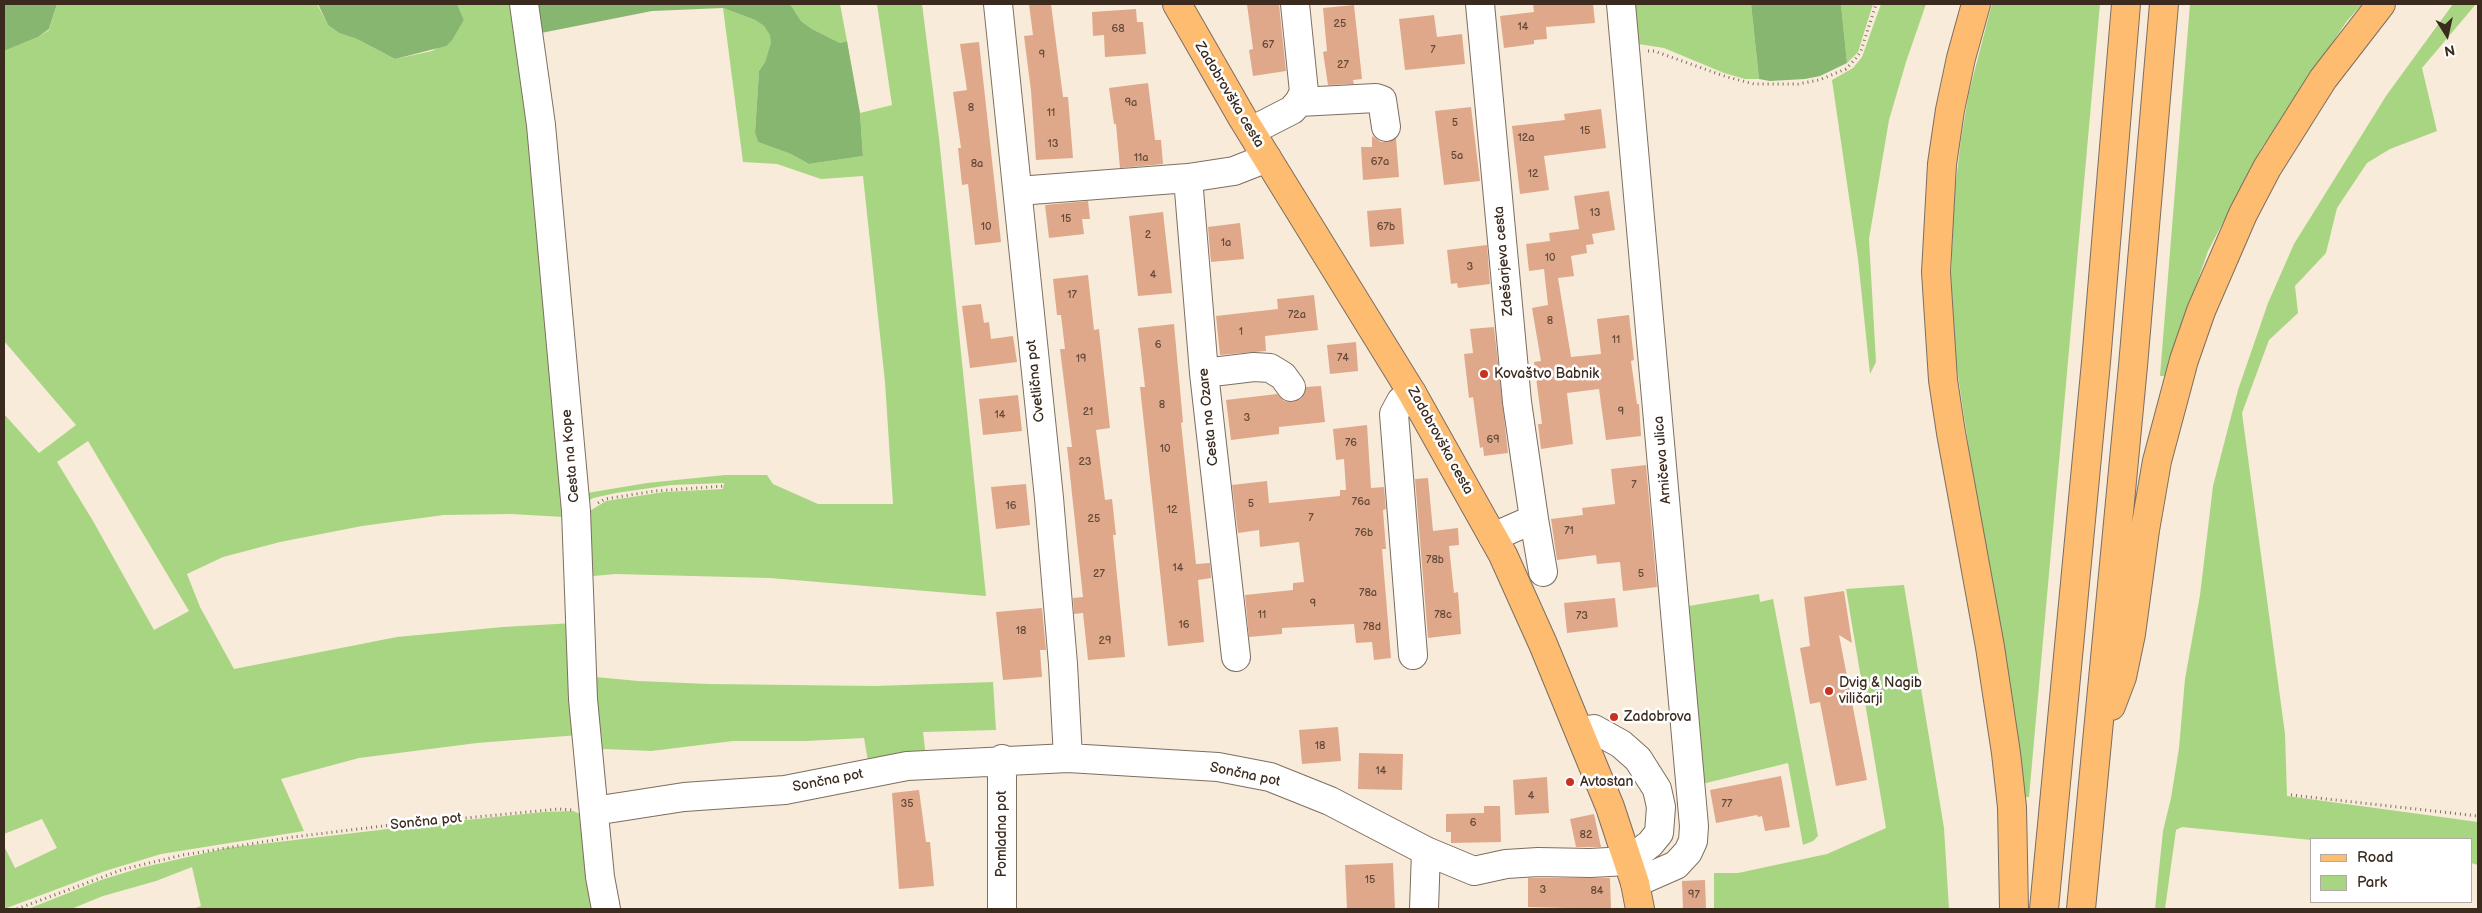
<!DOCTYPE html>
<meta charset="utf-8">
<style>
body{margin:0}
#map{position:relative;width:2482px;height:913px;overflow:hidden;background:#f8ebda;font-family:"Balsamiq Sans",sans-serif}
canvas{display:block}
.frame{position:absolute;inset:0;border:5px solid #3b2a1e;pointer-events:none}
.legend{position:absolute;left:2310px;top:838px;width:162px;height:65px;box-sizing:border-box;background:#fff;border:1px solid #b1aaa5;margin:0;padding:6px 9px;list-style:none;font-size:15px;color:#3b2a1e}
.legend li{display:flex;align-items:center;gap:10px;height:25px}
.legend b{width:25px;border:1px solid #b1aaa5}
.north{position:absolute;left:2422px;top:10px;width:50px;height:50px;-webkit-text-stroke:4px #fff;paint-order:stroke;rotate:170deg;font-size:14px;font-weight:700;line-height:20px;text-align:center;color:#3b2a1e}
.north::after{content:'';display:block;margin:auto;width:18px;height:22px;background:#3b2a1e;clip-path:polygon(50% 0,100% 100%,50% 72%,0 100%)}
</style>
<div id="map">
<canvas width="2482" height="913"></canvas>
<div class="frame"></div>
<ul class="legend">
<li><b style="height:6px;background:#febc71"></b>Road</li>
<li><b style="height:14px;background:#a8d581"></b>Park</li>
</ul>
<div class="north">N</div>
</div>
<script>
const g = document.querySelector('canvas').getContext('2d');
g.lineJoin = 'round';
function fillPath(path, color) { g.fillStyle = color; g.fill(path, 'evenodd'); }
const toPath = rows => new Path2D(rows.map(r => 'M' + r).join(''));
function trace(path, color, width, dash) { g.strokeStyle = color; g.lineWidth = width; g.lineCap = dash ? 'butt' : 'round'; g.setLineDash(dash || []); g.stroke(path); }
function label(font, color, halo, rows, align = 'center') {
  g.font = font + ' "Balsamiq Sans",sans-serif'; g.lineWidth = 5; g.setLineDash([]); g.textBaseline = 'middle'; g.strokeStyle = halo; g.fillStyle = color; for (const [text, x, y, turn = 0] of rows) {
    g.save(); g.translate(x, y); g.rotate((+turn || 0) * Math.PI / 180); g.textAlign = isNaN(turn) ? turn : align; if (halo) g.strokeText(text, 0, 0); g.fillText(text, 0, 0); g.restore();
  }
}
const green = toPath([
 [57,4,317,4,328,25,339,33,357,39,395,59,432,51,453,39,464,20,457,4,518,4,564,517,511,514,444,515,362,526,280,542,223,557,187,574,200,607,234,669,397,637,503,627,574,623,579,735,477,743,359,758,281,779,304,831,161,854,105,871,4,909,4,846,15,868,57,848,42,819,4,834,4,414,39,453,76,425,4,341,4,51,38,37,49,30],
 [88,441,189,611,154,630,93,521,57,462],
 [790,4,840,4,847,41,840,43,812,29,801,21],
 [877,4,922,4,939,138,986,596,770,578,615,574,583,577,583,515,606,501,664,492,723,489,724,483,671,485,616,493,593,498,582,505,581,494,647,483,725,475,767,475,773,484,818,504,893,504,885,382,863,176,821,179,777,164,743,162,723,8,755,20,764,26,771,35,771,44,765,62,759,71,755,133,758,142,791,154,809,164,863,156,860,113,892,105],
 [1625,4,1751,4,1759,79,1745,79,1724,73,1664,48,1632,43],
 [1841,4,1873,4,1858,52,1847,63],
 [1881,4,1926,4,1906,62,1889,120,1869,239,1876,362,1870,374,1858,259,1832,80,1853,68,1862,57],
 [1992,4,2100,4,2029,797,2023,797,2014,711,1970,456,1956,362,1951,275,1954,198,1961,139,1969,92],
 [2190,4,2362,4,2347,21,2261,149,2208,251,2165,376,2160,376],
 [2453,4,2476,4,2422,68,2437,131,2390,149,2367,163,2337,208,2326,253,2295,286,2298,313,2269,340,2242,413,2285,734,2287,796,2478,822,2478,865,2471,863,2471,839,2311,840,2182,827,2176,830,2165,909,2155,909,2163,831,2171,798,2179,748,2185,679,2200,595,2213,486,2238,390,2268,303,2294,244,2386,96],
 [1904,585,1944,828,1949,909,1714,909,1714,873,1738,873,1827,854,1886,828,1846,589],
 [1759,594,1760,602,1773,599,1818,836,1813,841,1803,845,1788,763,1698,785,1683,607],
 [585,676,638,681,709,684,875,686,993,682,996,730,923,732,926,757,869,767,864,738,806,741,733,741,651,751,605,749,592,753],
 [573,811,583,815,596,909,193,909,201,906,192,867,156,881,103,896,71,909,28,909,101,880,140,868,227,848,447,822,544,812]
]);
const forest = toPath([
 [4,4,57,4,49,29,38,37,4,51],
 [318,4,457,4,464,20,453,39,446,46,395,59,357,39,339,33,328,25],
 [529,4,790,4,801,21,812,29,840,43,847,41,860,113,863,156,809,164,791,154,758,142,755,133,759,71,765,62,771,43,770,35,764,26,755,20,723,8,652,11,536,34],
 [1751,4,1841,4,1847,63,1820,76,1805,79,1770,81,1759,79]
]);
const building = toPath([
 [1029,4,1051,4,1063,97,1068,97,1073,158,1036,160,1031,91,1024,36,1033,35],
 [1247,4,1279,4,1286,71,1253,76,1249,50,1253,49],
 [1533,4,1593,4,1595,23,1546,27,1547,39,1534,40,1534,44,1504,48,1500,16,1534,12],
 [1354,5,1362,79,1353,80,1354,84,1328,85,1323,52,1327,51,1323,8],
 [1136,9,1137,22,1143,22,1146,54,1105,57,1104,35,1093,36,1092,12],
 [1434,15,1437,37,1462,34,1465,64,1405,70,1399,19],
 [979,42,1001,242,975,245,968,184,962,185,958,148,961,148,953,92,967,90,960,44],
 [1148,83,1155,140,1161,140,1163,164,1120,168,1116,124,1114,124,1109,88],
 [1471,107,1480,181,1444,185,1435,111],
 [1601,109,1606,148,1544,156,1549,190,1520,194,1512,126,1565,120,1564,114],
 [1372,136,1381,142,1388,142,1396,138,1399,177,1363,180,1361,147,1372,147],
 [1609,191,1615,230,1592,234,1594,244,1586,245,1587,253,1571,256,1574,276,1558,278,1571,357,1601,354,1597,319,1629,315,1634,360,1631,361,1637,404,1639,404,1641,436,1606,440,1599,389,1567,393,1573,444,1541,449,1538,424,1542,424,1534,362,1541,361,1532,308,1548,305,1544,269,1529,271,1526,244,1550,241,1549,233,1579,229,1574,196],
 [1088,201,1090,219,1082,219,1084,234,1049,238,1045,205],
 [1401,208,1404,244,1370,247,1367,211],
 [1163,212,1172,293,1138,296,1129,216],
 [1240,223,1244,259,1211,262,1208,227],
 [1487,245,1490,284,1458,288,1457,283,1451,284,1447,250],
 [1088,275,1094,330,1099,329,1110,428,1096,430,1105,500,1112,499,1116,535,1113,535,1125,657,1088,660,1083,613,1074,614,1073,598,1083,597,1067,447,1072,447,1060,349,1065,349,1061,315,1057,315,1053,279],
 [1314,295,1318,330,1265,336,1266,351,1220,355,1216,316,1278,309,1277,299],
 [981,304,984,323,989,322,991,339,1013,336,1017,362,970,368,962,306],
 [1174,324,1183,422,1181,423,1196,564,1210,563,1211,578,1198,580,1204,642,1168,646,1140,387,1145,387,1138,328],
 [1494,327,1508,453,1484,456,1483,447,1480,448,1473,397,1469,398,1464,354,1473,353,1470,329],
 [1356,342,1358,371,1330,374,1327,345],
 [1321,386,1325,422,1279,427,1279,434,1231,440,1226,400,1277,394,1284,401,1293,402,1301,399,1306,387],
 [1018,395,1022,431,983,435,979,399],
 [1367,425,1371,488,1384,487,1386,509,1383,510,1386,549,1382,549,1391,658,1374,660,1372,642,1356,643,1354,624,1282,628,1282,634,1249,637,1245,595,1293,590,1293,583,1304,582,1299,542,1260,547,1259,530,1238,533,1232,485,1267,481,1269,503,1340,496,1340,490,1346,490,1344,459,1336,460,1333,429],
 [1646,465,1657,587,1623,591,1620,562,1597,564,1596,555,1557,560,1551,519,1583,515,1582,508,1615,504,1611,469],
 [1428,478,1433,531,1458,528,1459,545,1449,546,1454,593,1458,592,1461,634,1428,638,1415,479],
 [1026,484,1030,525,996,529,991,487],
 [1844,591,1852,643,1839,635,1867,780,1836,786,1820,702,1810,704,1800,648,1810,646,1804,597],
 [1615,598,1618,627,1567,633,1564,603],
 [1042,608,1046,650,1040,650,1042,677,1003,680,996,612],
 [1338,727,1341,761,1302,764,1299,730],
 [1359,753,1403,754,1402,790,1358,789],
 [1781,776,1790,827,1765,831,1762,816,1758,817,1757,815,1716,823,1710,790],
 [1547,777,1549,813,1515,815,1513,780],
 [919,790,926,842,930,842,934,886,899,889,892,793],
 [1484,806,1500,806,1501,842,1451,843,1451,832,1446,832,1446,814,1484,813],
 [1594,814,1601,847,1576,847,1570,819],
 [1393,863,1395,909,1347,909,1345,865],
 [1528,878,1610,878,1611,909,1528,907],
 [1705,880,1706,909,1683,909,1682,881]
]);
const path = toPath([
 [1648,51,1654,51,1727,77,1754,84,1798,84,1819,80,1846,69,1856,58,1861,51,1876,4],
 [598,503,605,499,655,491,724,486],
 [2291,795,2478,816],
 [17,909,124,869,183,855,293,837,383,826,559,809,572,810]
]);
const minor = toPath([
 [524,4,541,125,576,511,583,699,600,877,606,909],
 [998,4,1049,498,1063,664,1068,758],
 [1480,4,1517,402,1534,519,1493,537],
 [1621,4,1694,826,1693,841,1688,852,1676,865,1635,883],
 [1299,102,1376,98,1382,100,1386,127],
 [1251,131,1292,110,1299,102,1304,92,1295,4],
 [1188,178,1204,373,1236,657],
 [1018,191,1188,178,1234,171,1267,158],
 [1204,373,1254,367,1270,368,1283,376,1291,387],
 [1412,393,1401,401,1394,414,1413,655],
 [1534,519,1543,572],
 [1002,759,1002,909],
 [594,811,684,797,785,790,907,766,1068,758,1218,767,1270,777,1330,801,1426,851,1474,871,1506,864,1538,862,1590,863,1628,861,1650,844,1659,833,1661,807,1657,789,1638,759,1621,744,1594,729,1580,731],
 [1424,909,1426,851]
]);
const major = toPath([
 [1177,4,1243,119,1412,393,1503,555,1543,644,1610,807,1635,883,1640,909]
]);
const highway = toPath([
 [1976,4,1961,58,1950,110,1942,164,1936,272,1943,380,1951,433,1990,647,2006,753,2012,807,2014,909],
 [2111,706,2122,677,2131,634,2145,530,2157,461,2184,360,2201,311,2243,214,2267,168,2323,79,2381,4],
 [2044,909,2096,362,2126,4],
 [2081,909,2133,366,2164,4]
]);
const markers = [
 [1484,374,5,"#c8321e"],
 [1829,691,5,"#c8321e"],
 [1614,717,5,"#c8321e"],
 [1570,782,5,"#c8321e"]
];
const numberNames = [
 ["25",1340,24],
 ["14",1523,27],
 ["68",1118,29],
 ["67",1268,45],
 ["7",1433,50],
 ["9",1042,55],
 ["27",1343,65],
 ["9a",1131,103],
 ["8",971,108],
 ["11",1051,113],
 ["5",1455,123],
 ["15",1585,131],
 ["12a",1526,138],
 ["13",1053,144],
 ["5a",1457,156],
 ["11a",1141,158],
 ["67a",1380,162],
 ["8a",977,164],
 ["12",1533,174],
 ["13",1595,213],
 ["15",1066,219],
 ["10",986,227],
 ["67b",1386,227],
 ["2",1148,235],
 ["1a",1226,243],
 ["10",1550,258],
 ["3",1470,267],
 ["4",1153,275],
 ["17",1072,295],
 ["72a",1297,315],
 ["8",1550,321],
 ["1",1241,332],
 ["11",1616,340],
 ["6",1158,345],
 ["74",1343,358],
 ["19",1081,359],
 ["8",1162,405],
 ["21",1088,412],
 ["9",1621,412],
 ["14",1000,415],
 ["3",1247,418],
 ["69",1493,440],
 ["76",1351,443],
 ["10",1165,449],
 ["23",1085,462],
 ["7",1634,485],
 ["76a",1361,502],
 ["5",1251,504],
 ["16",1011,506],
 ["12",1172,510],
 ["7",1311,518],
 ["25",1094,519],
 ["71",1569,531],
 ["76b",1364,533],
 ["78b",1435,560],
 ["14",1178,568],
 ["27",1099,574],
 ["5",1641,574],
 ["78a",1368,593],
 ["9",1313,604],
 ["11",1262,615],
 ["78c",1443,615],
 ["73",1582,616],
 ["16",1184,625],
 ["78d",1372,627],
 ["18",1021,631],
 ["29",1105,641],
 ["18",1320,746],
 ["14",1381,771],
 ["4",1531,796],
 ["35",907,804],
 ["77",1727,804],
 ["6",1473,823],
 ["82",1586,835],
 ["15",1370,880],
 ["3",1543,890],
 ["84",1597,891],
 ["97",1694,895]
];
const streetNames = [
 ["Zadobrovška cesta",1229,95,59],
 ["Zdešarjeva cesta",1504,261,-95],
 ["Cvetlična pot",1036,381,-96],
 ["Cesta na Ozare",1209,417,-96],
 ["Zadobrovška cesta",1440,441,61],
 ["Cesta na Kope",571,456,-95],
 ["Arničeva ulica",1663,460,-95],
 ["Sončna pot",1245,775,12],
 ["Sončna pot",828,781,-11],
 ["Sončna pot",426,822,-6],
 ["Pomladna pot",1002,834,-90]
];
const poiNames = [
 ["Kovaštvo Babnik",1494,374],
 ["Dvig & Nagib",1839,683],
 ["viličarji",1839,699],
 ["Zadobrova",1624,717],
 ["Avtostan",1580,782]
];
fillPath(green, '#a8d581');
fillPath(forest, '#86b66f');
fillPath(building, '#dfa88a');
trace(minor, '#7d6e60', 30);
trace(major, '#7d6e60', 30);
trace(highway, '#7d6e60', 30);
trace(path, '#7d6e60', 3, [1, 4]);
trace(minor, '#fff', 28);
trace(major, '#febc71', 28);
trace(highway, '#febc71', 28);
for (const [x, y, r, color] of markers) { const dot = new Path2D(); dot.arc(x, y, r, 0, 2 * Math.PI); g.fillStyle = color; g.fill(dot); trace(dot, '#fff', 2); }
label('11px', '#644a39', null, numberNames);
label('14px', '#3b2a1e', '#fff', streetNames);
label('14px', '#3b2a1e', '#fff', poiNames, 'left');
</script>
